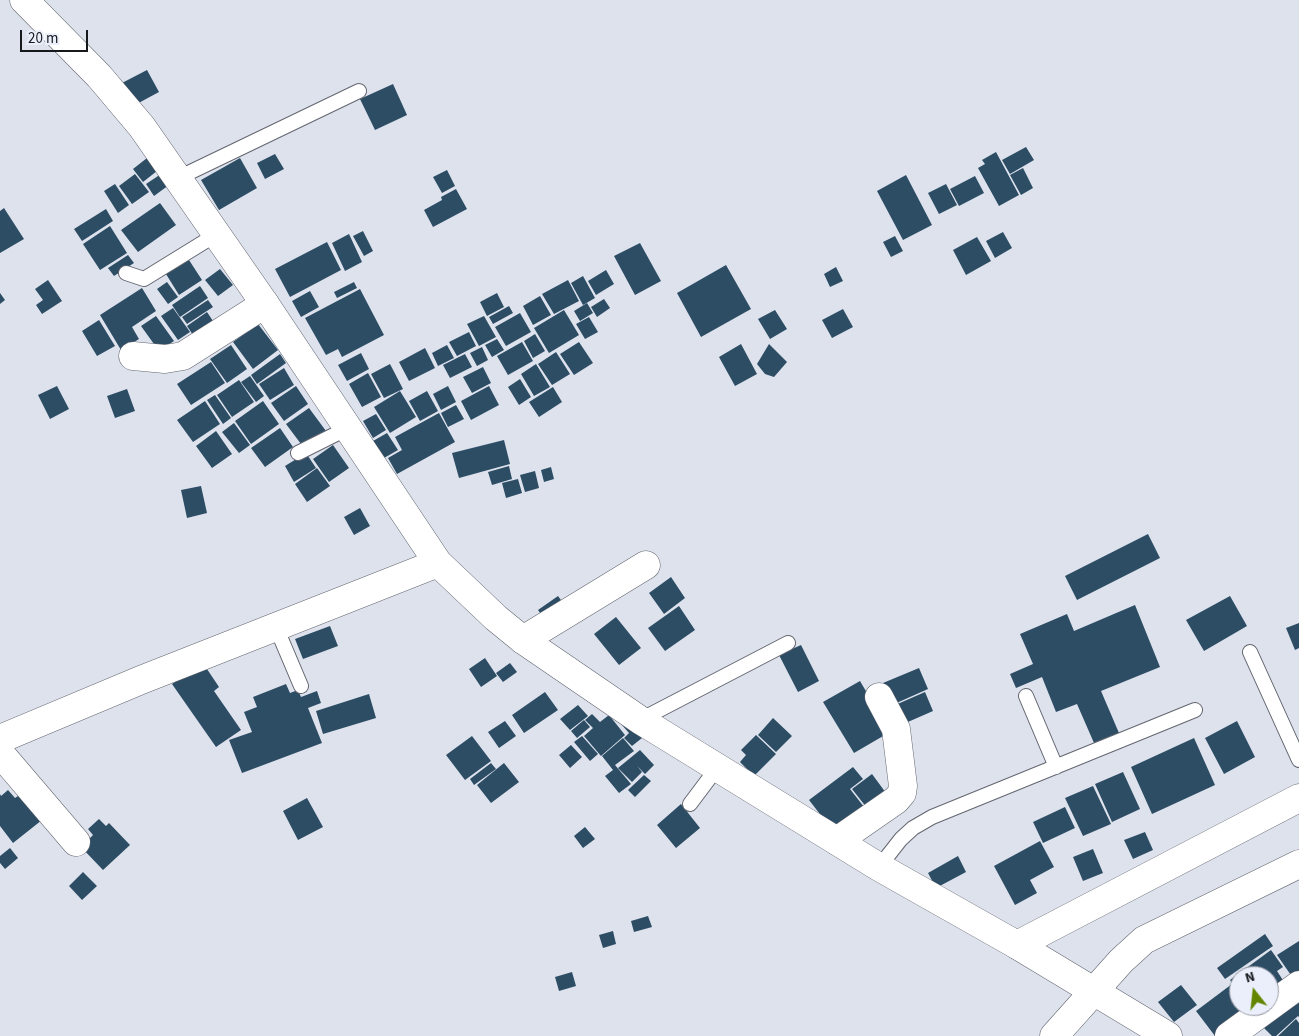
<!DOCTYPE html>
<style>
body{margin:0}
#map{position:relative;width:1299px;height:1036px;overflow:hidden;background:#dde2ed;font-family:"Source Sans 3",sans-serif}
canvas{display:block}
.north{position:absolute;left:1229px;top:966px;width:50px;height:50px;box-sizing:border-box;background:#ebeffb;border:1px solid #9699a2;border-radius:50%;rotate:344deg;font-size:14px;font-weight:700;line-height:20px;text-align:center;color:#16181c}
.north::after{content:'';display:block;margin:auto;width:18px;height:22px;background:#638500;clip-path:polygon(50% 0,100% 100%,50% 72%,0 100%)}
.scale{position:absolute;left:20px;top:30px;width:68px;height:22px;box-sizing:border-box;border:2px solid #16181c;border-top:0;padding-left:6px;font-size:15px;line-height:18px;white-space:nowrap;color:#16181c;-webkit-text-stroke:4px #ebeffb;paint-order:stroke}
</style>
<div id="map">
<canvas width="1299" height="1036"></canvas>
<div class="north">N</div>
<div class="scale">20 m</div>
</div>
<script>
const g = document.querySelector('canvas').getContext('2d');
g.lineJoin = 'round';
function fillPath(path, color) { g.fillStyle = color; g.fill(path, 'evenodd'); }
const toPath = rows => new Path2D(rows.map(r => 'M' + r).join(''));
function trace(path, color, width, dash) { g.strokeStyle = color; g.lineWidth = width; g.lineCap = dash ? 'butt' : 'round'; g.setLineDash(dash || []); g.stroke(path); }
const building = toPath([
 [147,70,159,92,133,106,122,83],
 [393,84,407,115,375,130,360,99],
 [1026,147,1034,160,1010,174,1002,160],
 [996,152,1019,195,999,206,978,168,985,164,982,160],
 [275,154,284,169,265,179,257,163],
 [147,158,157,171,143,182,133,169],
 [240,158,257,188,219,210,201,180],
 [1023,168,1033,188,1021,195,1010,175],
 [447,170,455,186,442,193,433,177],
 [135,174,149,192,132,204,119,186],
 [161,174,169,185,154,196,146,184],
 [906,175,932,225,903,240,877,191],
 [975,176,984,193,959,206,950,189],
 [115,184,129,205,118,213,104,191],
 [946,184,957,205,939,214,928,193],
 [456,189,467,209,433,227,424,210,442,200,441,197],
 [160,203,176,225,138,252,121,230],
 [4,208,24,239,0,253,0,211],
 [106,209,113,221,82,241,74,229],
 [110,226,127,253,100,270,83,244],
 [363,231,373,251,364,256,353,236],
 [1003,232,1012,248,995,258,986,241],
 [349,234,362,262,345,271,332,243],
 [895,236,903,251,891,257,883,242],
 [977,237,991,261,966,275,953,250],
 [327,242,341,270,290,297,275,269],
 [640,243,661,281,635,295,614,256],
 [128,255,134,263,114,276,108,268],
 [189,260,202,280,179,295,166,274],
 [726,265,751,309,701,337,677,293],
 [836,267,843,281,830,287,824,274],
 [220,269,233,285,218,296,205,280],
 [606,270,614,284,596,295,588,281],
 [583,276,595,298,583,305,571,283],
 [48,280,62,301,42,314,36,305,43,300,35,289],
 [568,280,579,301,554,314,542,294],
 [167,282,178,297,168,304,157,289],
 [354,282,357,288,337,298,334,292],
 [200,286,208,298,180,317,172,305],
 [142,288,156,311,132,327,139,339,121,350,100,315],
 [360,289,384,335,342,357,338,349,326,355,305,318],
 [310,291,319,307,301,317,292,301],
 [0,293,5,300,0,304],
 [497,293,504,307,487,316,480,302],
 [540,296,551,315,533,325,523,306],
 [604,299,610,308,597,317,591,307],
 [208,300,213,307,187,324,182,317],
 [587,303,593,313,580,321,574,311],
 [509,306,513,313,493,324,489,317],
 [173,308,190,332,178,340,161,316],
 [843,309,853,327,832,338,822,320],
 [564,310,579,335,549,353,534,328],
 [775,310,787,329,770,339,758,319],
 [207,312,215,324,195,338,187,326],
 [520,313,531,332,506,346,495,327],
 [156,316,174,341,159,351,141,326],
 [484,316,496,337,479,346,467,324],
 [589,317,598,332,585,339,576,324],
 [99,320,115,346,97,356,82,331],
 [258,324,278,350,253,369,233,342],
 [469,332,476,346,457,356,449,342],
 [535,334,545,351,533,358,524,341],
 [497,339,504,350,492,357,485,345],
 [522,342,533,361,508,375,497,356],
 [579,342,593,363,574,375,560,354],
 [741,344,757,374,735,386,719,357],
 [769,344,787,362,774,377,765,374,757,364],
 [231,345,247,369,227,383,210,359],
 [447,345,454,358,438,366,432,353],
 [482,347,488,360,477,366,470,353],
 [425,348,435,368,409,381,399,362],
 [556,352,570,374,552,385,538,364],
 [361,353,369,369,347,381,338,365],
 [280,354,286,363,257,384,251,375],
 [465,354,472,367,450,378,443,365],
 [211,362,225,383,191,405,177,384],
 [390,364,403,389,384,398,371,374],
 [536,364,550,387,534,396,521,374],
 [483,367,491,383,472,393,463,377],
 [284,368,294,385,270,400,259,384],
 [368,373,381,397,362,407,349,384],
 [250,376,264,396,256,402,241,382],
 [520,379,531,397,519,405,508,387],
 [239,380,254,402,232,417,217,395],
 [57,386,69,409,50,419,38,395],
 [296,386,308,404,284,421,271,403],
 [448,386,456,402,441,410,433,394],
 [489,386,499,405,471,420,461,401],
 [553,387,562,402,539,417,529,402],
 [127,389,135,411,115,418,107,396],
 [400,391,416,417,390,433,374,407],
 [427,391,438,411,420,421,409,401],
 [215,395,231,418,223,424,207,400],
 [205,401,220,424,193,442,177,420],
 [263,401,279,424,251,444,235,421],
 [456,405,464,419,448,427,441,413],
 [309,408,326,431,304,448,286,424],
 [439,413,455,442,397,474,388,458,402,450,395,437],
 [376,414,386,430,373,438,363,421],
 [234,423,250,445,239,453,222,432],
 [280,428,293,447,265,467,251,448],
 [216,431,232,454,212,468,196,446],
 [387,433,398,450,384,458,373,441],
 [504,440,510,464,459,478,452,453],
 [333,445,349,468,329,482,313,459],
 [306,453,316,468,294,482,285,466],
 [509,466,512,479,492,485,488,472],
 [551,467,554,479,544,482,541,470],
 [317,468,330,486,307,502,295,484],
 [535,471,539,488,525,492,520,475],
 [518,479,522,493,506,498,502,483],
 [201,486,207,513,187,518,181,490],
 [360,508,370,526,354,535,344,517],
 [1148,534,1160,558,1077,600,1065,576],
 [671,577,685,598,664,614,649,593],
 [558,596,566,607,545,620,538,610],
 [1230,596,1247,626,1204,651,1186,620],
 [1135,605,1160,667,1101,691,1119,733,1094,743,1077,704,1056,712,1042,677,1016,688,1010,674,1033,664,1020,634,1067,614,1074,631],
 [679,606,695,630,665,651,648,628],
 [616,617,641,648,619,665,594,634],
 [1299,623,1299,648,1295,650,1286,628],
 [330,626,338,646,303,659,295,639],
 [801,645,819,681,798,692,779,655],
 [485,658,497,676,481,687,469,669],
 [203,663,219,687,214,691,241,730,216,747,172,684],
 [510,663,517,672,503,682,496,673],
 [919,668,928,689,892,705,883,683],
 [860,681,890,732,854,753,823,702],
 [286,684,290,693,298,690,301,697,317,691,321,703,308,708,322,743,242,773,229,740,252,732,244,712,257,707,253,697],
 [545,692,558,710,524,733,512,715],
 [925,692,933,711,901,725,893,706],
 [369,694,376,718,323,734,316,711],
 [578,705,588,716,570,730,560,719],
 [620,712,642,738,632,746,624,738,629,733,614,716],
 [592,714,600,722,609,715,625,735,601,756,584,736,593,728,585,720],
 [773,718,792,736,776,752,758,735],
 [584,720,590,727,577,738,571,731],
 [505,721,516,736,499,748,488,732],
 [1237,721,1255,757,1224,774,1205,738],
 [756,735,776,754,754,776,740,762,746,755,741,750],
 [472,736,491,761,465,780,446,755],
 [582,736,598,754,590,761,574,742],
 [623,738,634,751,615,765,631,784,619,793,605,776,613,770,602,756],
 [1194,738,1215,785,1152,814,1131,767],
 [571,745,582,757,570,768,559,755],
 [640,750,654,765,645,774,637,766,642,772,632,782,618,768],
 [491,763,496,769,474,785,470,779],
 [504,763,519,782,491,803,477,785],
 [853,767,863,779,850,789,868,812,837,836,809,800],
 [1123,772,1140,809,1112,822,1095,784],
 [872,774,886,793,867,808,852,789],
 [644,775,651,781,635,797,628,790],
 [1093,786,1111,824,1083,836,1065,798],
 [8,790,15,798,21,794,42,820,13,843,0,826,0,794,1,796],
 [307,798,323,827,298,840,283,811],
 [681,804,700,828,676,848,657,825],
 [1065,807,1075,828,1043,843,1033,822],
 [99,819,106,826,109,823,130,845,103,870,81,847,93,835,88,829],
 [585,827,595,839,583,848,574,836],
 [1145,832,1153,850,1133,859,1124,840],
 [1040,841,1054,867,1030,880,1037,893,1015,905,994,866],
 [10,848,18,858,5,869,0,863,0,856],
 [1093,849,1103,873,1083,881,1073,857],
 [958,856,966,872,936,888,928,873],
 [83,872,97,886,82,900,69,886],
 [648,916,652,927,634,932,631,921],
 [613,931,616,944,603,948,599,935],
 [1265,934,1273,946,1225,979,1217,968],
 [1299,941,1299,978,1295,981,1277,955],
 [1271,950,1283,967,1277,971,1288,988,1269,1001,1269,976,1239,976,1239,992,1230,980],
 [572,972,576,986,559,991,555,977],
 [1232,984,1239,994,1239,1006,1248,1006,1215,1036,1196,1011],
 [1181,985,1197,1005,1174,1022,1158,1002],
 [1299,995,1299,1017,1298,1016,1276,1036,1272,1036,1264,1028],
 [1296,1019,1299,1023,1299,1036,1278,1036]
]);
const service = toPath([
 [178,178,359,91],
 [126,273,144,279,217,234],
 [298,453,348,428],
 [276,627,301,686],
 [1250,652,1299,760],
 [1026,696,1056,767],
 [640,720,788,643],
 [690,804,717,768],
 [879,867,901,839,913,828,932,817,1195,710]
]);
const minor = toPath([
 [133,356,165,359,183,356,265,304],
 [523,640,646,565],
 [0,753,76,842],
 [837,841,896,800,902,793,903,786,896,729,879,697],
 [1017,945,1299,798],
 [1229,1036,1299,985]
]);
const tertiary = toPath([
 [24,0,99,76,142,127,265,304,438,563,496,618,523,640,640,720,879,867,1017,945,1168,1036],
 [0,739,141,680,438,563],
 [1054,1036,1121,961,1144,940,1299,864]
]);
fillPath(building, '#2d4d65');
trace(service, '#636670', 16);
trace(minor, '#636670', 29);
trace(tertiary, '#636670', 29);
trace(service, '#fff', 14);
trace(minor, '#fff', 28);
trace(tertiary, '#fff', 28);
</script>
